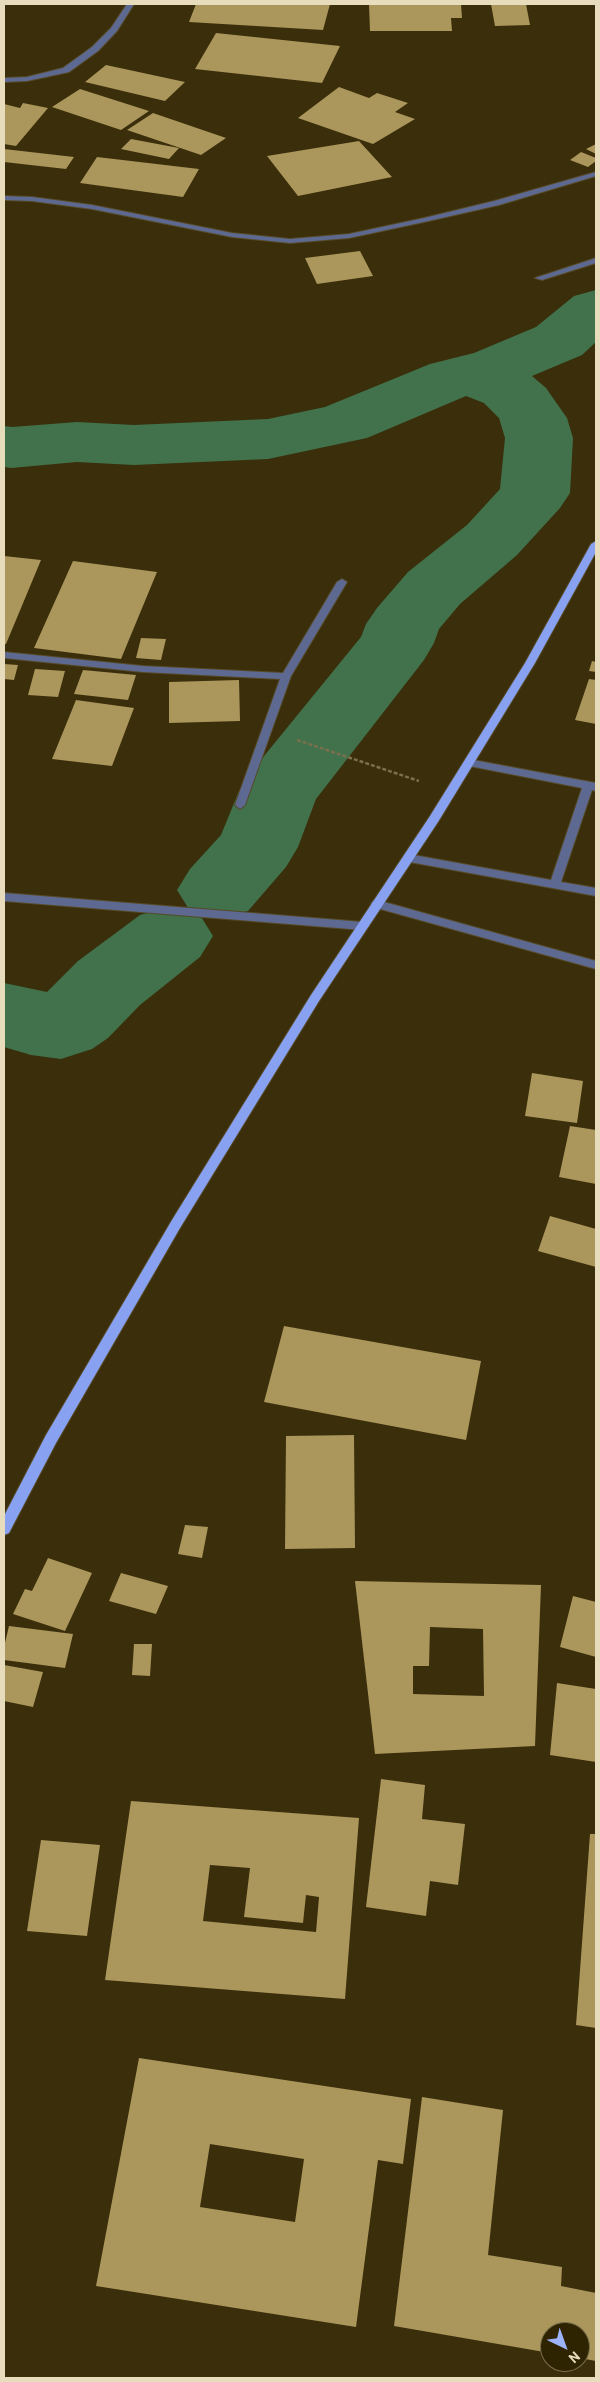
<!DOCTYPE html>
<style>
body{margin:0}
#map{position:relative;width:600px;height:2382px;overflow:hidden;background:#3a2e0b;font-family:Barlow,sans-serif}
canvas{display:block}
.frame{position:absolute;inset:0;border:5px solid #e7dcbc;pointer-events:none}
.north{position:absolute;left:540px;top:2322px;width:50px;height:50px;box-sizing:border-box;background:#2f2402;border:1px solid #796e4c;border-radius:50%;rotate:138deg;font-size:14px;font-weight:700;line-height:20px;text-align:center;color:#e7dcbc}
.north::after{content:'';display:block;margin:auto;width:18px;height:22px;background:#9db4fd;clip-path:polygon(50% 0,100% 100%,50% 72%,0 100%)}
</style>
<div id="map">
<canvas width="600" height="2382"></canvas>
<div class="frame"></div>
<div class="north">N</div>
</div>
<script>
const g = document.querySelector('canvas').getContext('2d');
g.lineJoin = 'round';
const toPath = rows => new Path2D(rows.map(r => 'M' + r).join(''));
function fillPath(path, color) { g.fillStyle = color; g.fill(path, 'evenodd'); }
function trace(path, color, width, dash) { g.strokeStyle = color; g.lineWidth = width; g.lineCap = dash ? 'butt' : 'round'; g.setLineDash(dash || []); g.stroke(path); }
const river = toPath([
 [596,290,596,342,582,355,532,376,546,388,567,418,573,438,570,493,560,508,517,555,460,604,439,629,434,643,424,660,316,799,298,847,286,867,248,911,219,919,190,911,177,890,190,869,221,835,239,791,251,772,361,637,366,624,377,608,408,572,467,525,500,489,505,438,499,418,484,403,466,396,367,438,268,459,134,465,77,462,11,468,4,467,4,426,12,427,77,422,134,425,268,419,325,407,430,364,474,353,536,327,574,296,596,290],
 [170,906,200,915,213,936,200,957,140,1005,108,1038,92,1049,61,1059,31,1055,4,1047,4,983,47,992,78,961,140,915,170,906]
]);
const building = toPath([
 [196,4,330,4,323,30,189,22],
 [369,4,461,4,462,18,451,18,452,31,370,31],
 [491,4,526,4,530,25,495,26],
 [216,33,340,46,322,83,195,69],
 [106,65,185,82,165,101,85,82],
 [339,87,369,98,377,93,408,103,395,112,415,119,373,144,298,118],
 [80,89,149,111,121,130,52,107],
 [23,103,48,108,16,146,4,144,4,104,20,108],
 [153,113,226,138,201,155,127,130],
 [131,139,179,148,169,159,121,149],
 [359,141,392,177,298,196,267,156],
 [596,144,596,154,586,149],
 [4,149,74,157,66,169,4,162],
 [581,152,596,158,596,161,588,167,570,160],
 [97,157,199,169,183,197,80,183],
 [360,251,373,276,317,284,305,258],
 [4,556,41,560,6,644,4,644],
 [73,561,157,572,121,659,34,648],
 [141,638,166,639,161,660,136,658],
 [592,661,596,662,596,672,589,671],
 [4,664,18,665,14,680,4,679],
 [35,669,65,671,58,697,28,695],
 [83,670,136,675,128,700,74,694],
 [589,679,596,680,596,724,575,720],
 [239,680,240,721,169,723,169,682],
 [76,700,134,708,112,766,52,759],
 [532,1073,583,1081,577,1123,525,1116],
 [570,1126,596,1130,596,1184,559,1177],
 [550,1216,596,1229,596,1267,538,1251],
 [284,1326,481,1361,466,1440,264,1402],
 [354,1435,355,1548,285,1549,286,1436],
 [185,1525,208,1527,202,1558,178,1554],
 [48,1558,92,1573,65,1631,13,1614,25,1589,32,1591],
 [121,1573,168,1586,156,1614,109,1601],
 [355,1581,541,1585,535,1746,375,1754],
 [430,1627,483,1629,484,1696,413,1694,413,1666,429,1666],
 [573,1596,596,1602,596,1657,560,1647],
 [9,1626,73,1634,65,1668,4,1660,4,1647],
 [134,1644,152,1644,150,1676,132,1675],
 [4,1665,43,1672,33,1707,4,1701],
 [557,1683,596,1689,596,1762,550,1755],
 [381,1779,425,1785,422,1819,465,1824,458,1885,430,1881,426,1916,366,1907],
 [131,1801,359,1818,345,1999,105,1980],
 [210,1865,250,1868,244,1917,303,1923,306,1895,319,1897,316,1932,203,1921],
 [590,1834,596,1834,596,2028,576,2025],
 [41,1840,100,1845,87,1936,27,1931],
 [139,2058,411,2099,403,2164,378,2160,356,2327,96,2286],
 [210,2144,304,2159,295,2222,200,2207],
 [422,2097,503,2110,488,2255,562,2267,561,2286,596,2293,596,2361,580,2358,580,2332,550,2332,550,2353,394,2326]
]);
const path = toPath([
 [297,740,419,781]
]);
const minor = toPath([
 [127,4,134,4,117,31,98,51,69,72,27,81,4,82,4,78,27,77,63,68,92,47,111,28,127,4],
 [596,172,596,176,499,205,424,222,349,238,290,243,232,237,92,209,32,201,4,200,4,196,32,197,92,205,232,233,290,239,349,234,424,218,494,201,596,172],
 [596,258,596,263,542,280,535,278,596,258],
 [342,579,347,582,291,676,245,805,240,809,235,805,280,679,143,672,4,658,4,652,143,666,283,673,337,582,342,579],
 [468,759,596,783,596,791,592,790,561,882,596,888,596,896,404,861,403,858,404,855,408,854,551,880,582,788,464,765,463,763,468,759],
 [4,893,363,922,369,926,363,930,4,901,4,893],
 [377,900,596,961,596,969,373,907,371,904,373,901,377,900]
]);
const major = toPath([
 [596,541,596,552,535,663,438,822,319,1001,180,1228,56,1443,9,1533,4,1535,4,1516,46,1435,172,1220,311,995,430,816,525,663,591,544,596,541]
]);
fillPath(river, '#41724c');
fillPath(building, '#ab965c');
trace(minor, '#564a27', 2);
trace(major, '#564a27', 2);
trace(path, '#7b6f4d', 2.5, [4, 2]);
fillPath(minor, '#5d6990');
fillPath(major, '#89a1f1');
</script>
